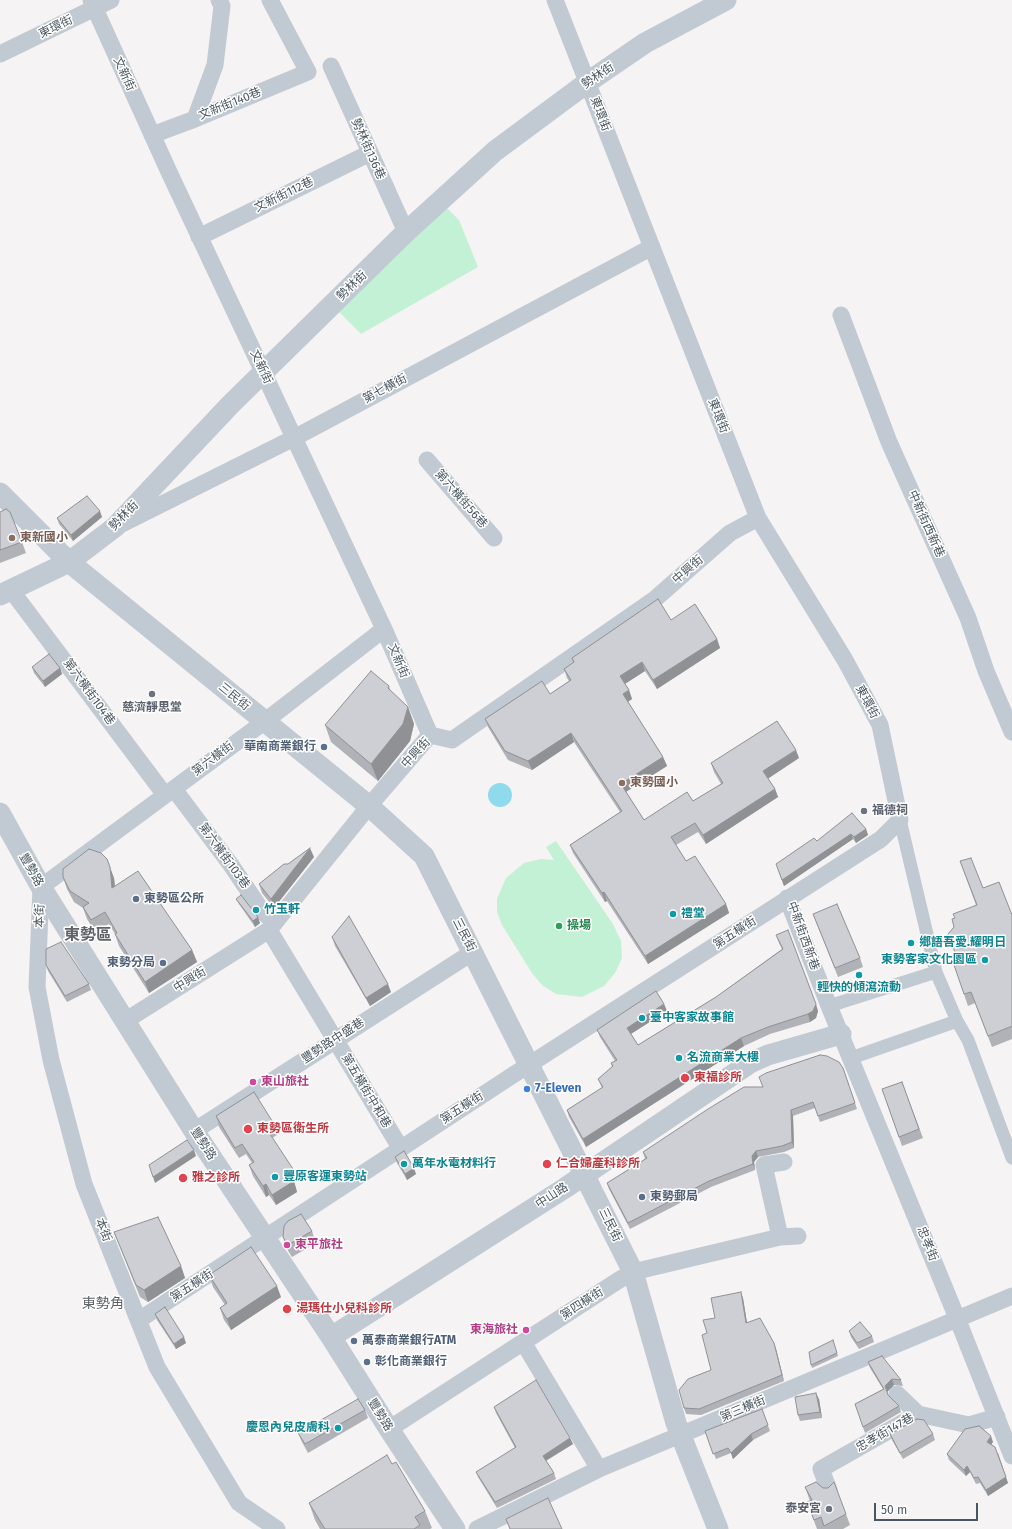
<!DOCTYPE html>
<meta charset="utf-8">
<style>
body{margin:0}
#map{position:relative;width:1012px;height:1529px;overflow:hidden;background:#f5f3f3;font-family:"Fira Sans",sans-serif}
canvas{display:block}
.scale{position:absolute;left:874px;top:1503px;width:104px;height:18px;box-sizing:border-box;border:2px solid #4a5661;border-top:0;padding-left:5px;font-size:12px;line-height:14px;white-space:nowrap;color:#4a5661;-webkit-text-stroke:3px #fff;paint-order:stroke}
</style>
<div id="map">
<canvas width="1012" height="1529"></canvas>
<div class="scale">50 m</div>
</div>
<script>
const g = document.querySelector('canvas').getContext('2d');
g.lineJoin = 'round';
function fillPath(path, color) { g.fillStyle = color; g.fill(path, 'evenodd'); }
const toPath = rows => new Path2D(rows.map(r => 'M' + r).join(''));
function trace(path, color, width, dash) { g.strokeStyle = color; g.lineWidth = width; g.lineCap = dash ? 'butt' : 'round'; g.setLineDash(dash || []); g.stroke(path); }
function label(font, color, halo, rows, align = 'center') {
  g.font = font + ' "Fira Sans","Noto Sans TC",sans-serif'; g.lineWidth = 3; g.setLineDash([]); g.textBaseline = 'middle'; g.strokeStyle = halo; g.fillStyle = color; for (const [text, x, y, turn = 0] of rows) {
    g.save(); g.translate(x, y); g.rotate((+turn || 0) * Math.PI / 180); g.textAlign = isNaN(turn) ? turn : align; if (halo) g.strokeText(text, 0, 0); g.fillText(text, 0, 0); g.restore();
  }
}
const green = toPath([
 [446,207,459,220,478,267,361,334,338,311],
 [556,841,613,924,621,941,622,958,615,973,604,986,582,997,556,994,542,985,532,973,502,925,497,912,497,899,506,878,524,863,541,859,554,860,546,847]
]);
const water = toPath([
 '488 795a12 12 0 1 1 24 0a12 12 0 1 1-24 0Z'
]);
const pedestrian = toPath([
 [900,820,936,972,957,1021,968,1040,1012,1158],
 [829,1006,936,972],
 [851,1058,957,1021]
]);
const minor = toPath([
 [91,0,169,172,384,629,430,735],
 [0,54,111,0],
 [331,66,406,232],
 [195,119,215,65,222,6,219,0],
 [152,135,195,119,308,72,270,0],
 [199,237,370,153],
 [841,315,889,442,968,618,986,671,1012,732],
 [427,460,494,538],
 [122,524,294,438,652,247],
 [11,590,165,795],
 [174,789,231,865,262,911,275,923],
 [787,898,829,1006,957,1318,1012,1456],
 [269,930,401,1149],
 [125,1021,269,930,369,806,430,735,452,740,655,599,730,533,758,518],
 [194,1131,473,952],
 [780,1237,764,1165,784,1162],
 [139,1320,513,1075,881,839,900,820,880,725,845,660,758,518,555,0],
 [523,1342,599,1469],
 [897,1394,918,1414],
 [389,1429,619,1280,633,1272,780,1237,798,1236],
 [829,1490,821,1469,918,1414,969,1425,997,1417],
 [277,1529,239,1503,157,1367,84,1184,51,1060,37,987,41,887,264,722,384,629],
 [477,1529,599,1469,1012,1296]
]);
const tertiary = toPath([
 [0,493,69,562,369,806,424,856,633,1272,676,1423,718,1529],
 [0,595,69,562,115,527,230,405,406,232,495,151,588,82,645,43,726,0],
 [0,813,41,887,194,1131,331,1337,389,1429,455,1529],
 [331,1337,565,1188,750,1063,768,1055,841,1034]
]);
const wall = toPath([
 [0,512,22,542,26,553,0,563],
 [102,517,73,541,59,524,57,518],
 [671,620,717,639,720,648,657,689,645,671,625,684,629,690,632,699,628,702,663,757,667,766,626,792,644,820,693,801,721,784,714,772,711,763,799,758,768,778,775,789,778,797,706,844,698,832,676,845,686,861,726,904,729,913,648,964,607,901,605,902,573,853,570,845,620,812,574,742,532,770,508,760,488,727,485,719,550,694,569,681,567,678,564,669,573,663,572,658],
 [32,667,60,668,62,674,45,687,34,673],
 [389,686,391,692,408,707,414,724,410,741,378,781,331,742,325,725],
 [866,829,868,835,856,843,853,839,784,886,778,870,817,841],
 [314,857,274,908,262,893,259,884],
 [960,861,983,888,1012,915,1012,1039,992,1047,975,1003,968,1006,954,965,959,963,954,927,955,918,976,905],
 [63,877,114,878,115,886,192,950,197,962,149,993,119,946,115,934,109,924,95,932,87,919,83,908,74,902,67,889],
 [236,899,260,923,255,927,239,904],
 [813,914,860,958,863,967,838,977],
 [776,935,818,1011,816,1018,810,1022,770,1034,744,1046,586,1147,569,1117,567,1110,602,1088,598,1079,612,1067,611,1063,615,1061,600,1037,597,1030,664,1004,667,1011,631,1034,638,1045,716,997,782,949,779,943],
 [332,937,391,992,370,1006,335,946],
 [46,965,89,984,91,990,67,1002,48,971],
 [843,1068,857,1109,820,1122,815,1108,793,1116,794,1148,784,1152,758,1157,754,1162,755,1170,711,1187,630,1229,609,1189,607,1183,645,1159,643,1152,763,1087],
 [902,1082,923,1138,902,1146,882,1089],
 [216,1116,274,1124,277,1135,272,1138,297,1179,294,1181,297,1192,276,1205,269,1195,266,1197,253,1176,249,1165,252,1163,246,1154,239,1158,219,1127],
 [395,1157,416,1174,407,1180,397,1163],
 [312,1231,316,1243,292,1257,287,1249,283,1237],
 [114,1232,181,1266,185,1278,148,1302,140,1297],
 [209,1275,281,1297,231,1330,224,1320,220,1308,225,1305,213,1287],
 [743,1298,747,1323,774,1343,776,1349,784,1381,701,1415,686,1414,684,1408,711,1370,707,1333,715,1318],
 [155,1314,186,1343,176,1349,157,1320],
 [849,1331,872,1336,874,1342,859,1349,851,1337],
 [833,1340,838,1356,812,1368,811,1365],
 [868,1362,901,1380,903,1386,894,1385,887,1392,888,1396,899,1406,901,1412,865,1433,855,1404,883,1389,870,1368],
 [819,1399,822,1418,800,1421,798,1415],
 [494,1407,570,1438,573,1444,546,1461,554,1473,556,1479,497,1508,478,1477,476,1472,515,1448,496,1413],
 [762,1409,770,1431,753,1440,733,1459,731,1453,716,1459,705,1431],
 [365,1410,368,1418,308,1453,302,1442,298,1433],
 [890,1434,933,1434,935,1440,903,1459,892,1440],
 [993,1442,991,1444,1008,1483,988,1496,980,1483,976,1484,970,1472,966,1476,949,1460,947,1454],
 [392,1464,425,1511,432,1528,430,1529,320,1529,315,1520,309,1503],
 [805,1487,846,1514,850,1525,843,1529,817,1529,807,1502,810,1501]
]);
const shadedWall = toPath([
 [100,511,102,517,73,541,71,535],
 [717,639,720,648,657,689,653,680],
 [642,662,645,671,623,685,620,676],
 [60,668,62,674,45,687,43,681],
 [629,690,632,699,626,703,623,694],
 [408,707,414,724,410,741,378,781,371,764],
 [571,733,574,742,532,770,528,761],
 [796,750,799,758,766,780,763,771],
 [663,757,667,766,624,793,621,784],
 [775,789,778,797,706,844,703,835],
 [866,829,868,835,856,843,854,837],
 [851,834,853,839,784,886,782,880],
 [310,848,314,857,274,908,271,899],
 [110,867,114,878,116,900,112,888],
 [604,892,607,901,605,902,602,893],
 [726,904,729,913,648,964,645,956],
 [258,917,260,923,255,927,253,921],
 [192,950,197,962,149,993,145,982],
 [388,984,391,992,370,1006,366,998],
 [664,1004,667,1011,629,1035,627,1028],
 [816,1004,818,1011,816,1018,810,1022,808,1014],
 [741,1038,744,1046,586,1147,583,1139],
 [791,1110,793,1116,794,1148,792,1142],
 [194,1150,196,1156,155,1183,153,1177],
 [756,1151,758,1157,754,1162,755,1170,753,1164,752,1156],
 [414,1168,416,1174,407,1180,405,1174],
 [293,1169,297,1179,292,1183,288,1172],
 [294,1181,297,1192,276,1205,272,1195],
 [266,1184,269,1195,266,1197,263,1186],
 [181,1266,185,1278,148,1302,144,1290],
 [277,1286,281,1297,231,1330,227,1319],
 [741,1292,743,1298,748,1329,746,1323],
 [184,1337,186,1343,176,1349,174,1344],
 [774,1343,776,1349,784,1381,782,1375],
 [892,1379,894,1385,887,1392,890,1401,885,1386],
 [816,1393,819,1399,822,1418,820,1412],
 [751,1434,753,1440,733,1459,731,1453],
 [991,1436,993,1442,989,1448,987,1442],
 [570,1438,573,1444,545,1461,543,1456],
 [998,1453,1008,1483,988,1496,986,1490],
 [967,1466,970,1472,966,1476,964,1470]
]);
const building = toPath([
 [87,496,100,511,71,535,57,518,87,496],
 [6,509,10,512,22,542,0,550,0,512,6,509],
 [658,599,671,620,695,604,717,639,653,680,642,662,620,676,629,690,623,694,663,757,621,784,644,820,687,792,693,801,723,783,711,763,777,721,796,750,763,771,775,789,703,835,695,823,671,837,686,861,695,856,726,904,645,956,604,892,602,893,570,845,622,811,571,733,528,761,505,751,485,719,542,681,550,694,571,680,564,669,574,662,572,658,658,599],
 [49,654,60,668,43,681,32,667,49,654],
 [371,671,389,686,388,688,408,707,403,724,371,764,325,725,371,671],
 [852,813,866,829,854,837,851,834,782,880,776,864,814,838,817,841,852,813],
 [310,848,271,899,259,884,284,864,288,864,310,848],
 [89,849,101,853,107,859,110,867,112,888,138,871,192,950,145,982,115,934,117,933,105,912,91,920,83,907,89,903,70,891,63,877,63,869,89,849],
 [971,858,983,888,999,882,1012,915,1012,1026,988,1036,971,992,964,994,954,965,959,963,948,934,954,927,952,919,955,918,953,914,977,905,960,861,971,858],
 [241,895,258,917,253,921,236,899,241,895],
 [837,904,860,958,835,968,813,914,837,904],
 [349,916,388,984,366,998,332,937,349,916],
 [788,930,816,1004,813,1011,808,1014,768,1027,741,1038,583,1139,567,1110,603,1087,598,1079,613,1066,611,1063,617,1060,597,1030,656,991,664,1004,627,1028,638,1045,716,997,783,949,776,935,788,930],
 [61,942,89,984,65,996,46,965,46,949,61,942],
 [820,1055,827,1056,839,1062,843,1068,855,1103,818,1116,813,1102,791,1110,792,1142,782,1146,756,1151,752,1156,753,1164,709,1181,628,1223,607,1183,647,1158,643,1152,708,1109,744,1087,763,1087,759,1077,766,1073,820,1055],
 [902,1082,919,1129,899,1137,882,1089,902,1082],
 [254,1092,274,1124,266,1128,293,1169,288,1172,294,1181,272,1195,266,1184,263,1186,249,1165,254,1162,242,1144,235,1148,216,1116,254,1092],
 [187,1140,194,1150,153,1177,149,1165,187,1140],
 [404,1151,414,1168,405,1174,395,1157,404,1151],
 [301,1214,312,1231,288,1245,283,1237,284,1226,288,1221,301,1214],
 [158,1217,181,1266,144,1290,136,1285,114,1232,158,1217],
 [251,1247,277,1286,227,1319,220,1308,227,1303,209,1275,251,1247],
 [741,1292,746,1323,760,1318,774,1343,782,1375,699,1409,684,1408,679,1390,688,1379,711,1370,702,1335,707,1333,703,1320,715,1318,711,1298,741,1292],
 [165,1307,184,1337,174,1344,155,1314,165,1307],
 [860,1322,872,1336,857,1343,849,1331,860,1322],
 [833,1340,837,1353,811,1365,809,1352,833,1340],
 [882,1356,901,1380,892,1379,885,1386,888,1395,899,1406,863,1427,855,1404,884,1389,868,1362,882,1356],
 [536,1380,570,1438,543,1456,554,1473,495,1502,476,1472,516,1447,494,1407,536,1380],
 [816,1393,820,1412,798,1415,795,1397,816,1393],
 [358,1399,365,1410,305,1444,298,1433,358,1399],
 [762,1409,768,1425,751,1434,731,1453,728,1448,713,1454,705,1431,762,1409],
 [917,1419,924,1420,933,1434,900,1453,890,1434,917,1419],
 [979,1426,991,1436,987,1442,995,1447,1006,1477,986,1490,978,1477,974,1478,967,1466,964,1470,947,1454,965,1429,979,1426],
 [387,1455,392,1464,396,1462,425,1511,415,1517,420,1525,414,1529,325,1529,309,1503,387,1455],
 [816,1482,823,1488,828,1488,834,1482,846,1514,824,1526,821,1517,814,1520,807,1502,812,1500,805,1487,816,1482],
 [548,1498,562,1529,510,1529,506,1519,548,1498]
]);
const markers = [
 [12,538,4,"#8d6e63"],
 [152,694,4,"#6b7280"],
 [324,747,4,"#5c6f8a"],
 [622,783,4,"#8d6e63"],
 [864,811,4,"#6b7280"],
 [136,899,4,"#5c6f8a"],
 [256,910,4,"#0f9aa8"],
 [673,914,4,"#0f9aa8"],
 [559,926,4,"#2e9e5b"],
 [911,943,4,"#0f9aa8"],
 [985,960,4,"#0f9aa8"],
 [163,963,4,"#5c6f8a"],
 [859,975,4,"#0f9aa8"],
 [642,1018,4,"#0f9aa8"],
 [679,1058,4,"#0f9aa8"],
 [685,1078,5,"#e0444e"],
 [253,1082,4,"#d1479c"],
 [527,1089,4,"#3f7fe0"],
 [248,1129,5,"#e0444e"],
 [404,1164,4,"#0f9aa8"],
 [547,1164,5,"#e0444e"],
 [275,1177,4,"#0f9aa8"],
 [183,1178,5,"#e0444e"],
 [642,1197,4,"#5c6f8a"],
 [287,1245,4,"#d1479c"],
 [287,1309,5,"#e0444e"],
 [526,1330,4,"#d1479c"],
 [354,1341,4,"#5c6f8a"],
 [367,1362,4,"#5c6f8a"],
 [338,1428,4,"#0f9aa8"],
 [829,1509,4,"#6b7280"]
];
const streetNames = [
 ["東環街",56,27,-26],
 ["文新街",124,74,66],
 ["勢林街",598,76,-34],
 ["文新街140巷",230,104,-22],
 ["東環街",600,114,69],
 ["勢林街136巷",368,149,66],
 ["文新街112巷",284,195,-26],
 ["勢林街",352,286,-44],
 ["文新街",261,367,65],
 ["第七橫街",385,389,-28],
 ["東環街",718,416,68],
 ["第六橫街56巷",461,499,49],
 ["勢林街",124,516,-45],
 ["中新街西新巷",926,524,66],
 ["中興街",688,570,-41],
 ["文新街",398,661,67],
 ["第六橫街104巷",89,692,54],
 ["三民街",234,697,39],
 ["東環街",867,702,62],
 ["中興街",416,753,-47],
 ["第六橫街",213,759,-37],
 ["第六橫街103巷",224,856,54],
 ["豐勢路",31,870,61],
 ["本街",40,916,-88],
 ["第五橫街",735,933,-33],
 ["三民街",464,935,63],
 ["中新街西新巷",803,936,70],
 ["中興街",190,980,-32],
 ["豐勢路中盛巷",333,1041,-33],
 ["第五橫街中和巷",366,1091,59],
 ["第五橫街",462,1108,-33],
 ["豐勢路",203,1144,57],
 ["中山路",552,1196,-33],
 ["三民街",610,1225,64],
 ["本街",103,1230,68],
 ["忠孝街",927,1244,68],
 ["第五橫街",192,1286,-33],
 ["第四橫街",582,1304,-33],
 ["第三橫街",743,1409,-23],
 ["豐勢路",380,1415,58],
 ["忠孝街147巷",885,1433,-30]
];
const educationNames = [
 ["東新國小",20,538],
 ["東勢國小",630,783]
];
const worshipNames = [
 ["慈濟靜思堂",152,708],
 ["福德祠",872,811,"left"],
 ["泰安宮",821,1509,"right"]
];
const serviceNames = [
 ["華南商業銀行",316,747,"right"],
 ["東勢區公所",144,899],
 ["東勢分局",155,963,"right"],
 ["東勢郵局",650,1197],
 ["萬泰商業銀行ATM",362,1341],
 ["彰化商業銀行",375,1362]
];
const cultureNames = [
 ["竹玉軒",264,910],
 ["禮堂",681,914],
 ["鄉語吾愛.耀明日",919,943],
 ["東勢客家文化園區",977,960,"right"],
 ["輕快的傾瀉流動",859,988,"center"],
 ["臺中客家故事館",650,1018],
 ["名流商業大樓",687,1058],
 ["萬年水電材料行",412,1164],
 ["豐原客運東勢站",283,1177],
 ["慶恩內兒皮膚科",330,1428,"right"]
];
const leisureNames = [
 ["操場",567,926]
];
const healthNames = [
 ["東福診所",694,1078],
 ["東勢區衛生所",257,1129],
 ["仁合婦產科診所",556,1164],
 ["雅之診所",192,1178],
 ["湯瑪仕小兒科診所",296,1309]
];
const hotelNames = [
 ["東山旅社",261,1082],
 ["東平旅社",295,1245],
 ["東海旅社",518,1330,"right"]
];
const shopNames = [
 ["7-Eleven",535,1089]
];
const quarterNames = [
 ["東勢角",103,1304]
];
const districtNames = [
 ["東勢區",88,936]
];
fillPath(green, '#c3f1d5');
fillPath(water, '#90daee');
trace(pedestrian, '#c1cad2', 13);
trace(minor, '#c1cad2', 17);
trace(tertiary, '#c1cad2', 21);
fillPath(wall, '#b0b2b7');
fillPath(shadedWall, '#909195');
fillPath(building, '#cdcfd5');
trace(building, '#909195', 1);
for (const [x, y, r, color] of markers) { const dot = new Path2D(); dot.arc(x, y, r, 0, 2 * Math.PI); g.fillStyle = color; g.fill(dot); trace(dot, '#fff', 1.5); }
label('12px', '#4a5661', '#fff', streetNames);
label('bold 12px', '#785e54', '#fff', educationNames, 'left');
label('bold 12px', '#5b616d', '#fff', worshipNames);
label('bold 12px', '#4e5e75', '#fff', serviceNames, 'left');
label('bold 12px', '#0d838f', '#fff', cultureNames, 'left');
label('bold 12px', '#27864d', '#fff', leisureNames, 'left');
label('bold 12px', '#be3a42', '#fff', healthNames, 'left');
label('bold 12px', '#b23c85', '#fff', hotelNames, 'left');
label('bold 12px', '#366cbe', '#fff', shopNames, 'left');
label('14px', '#5f6368', '#fff', quarterNames);
label('bold 16px', '#5f6368', '#fff', districtNames);
</script>
